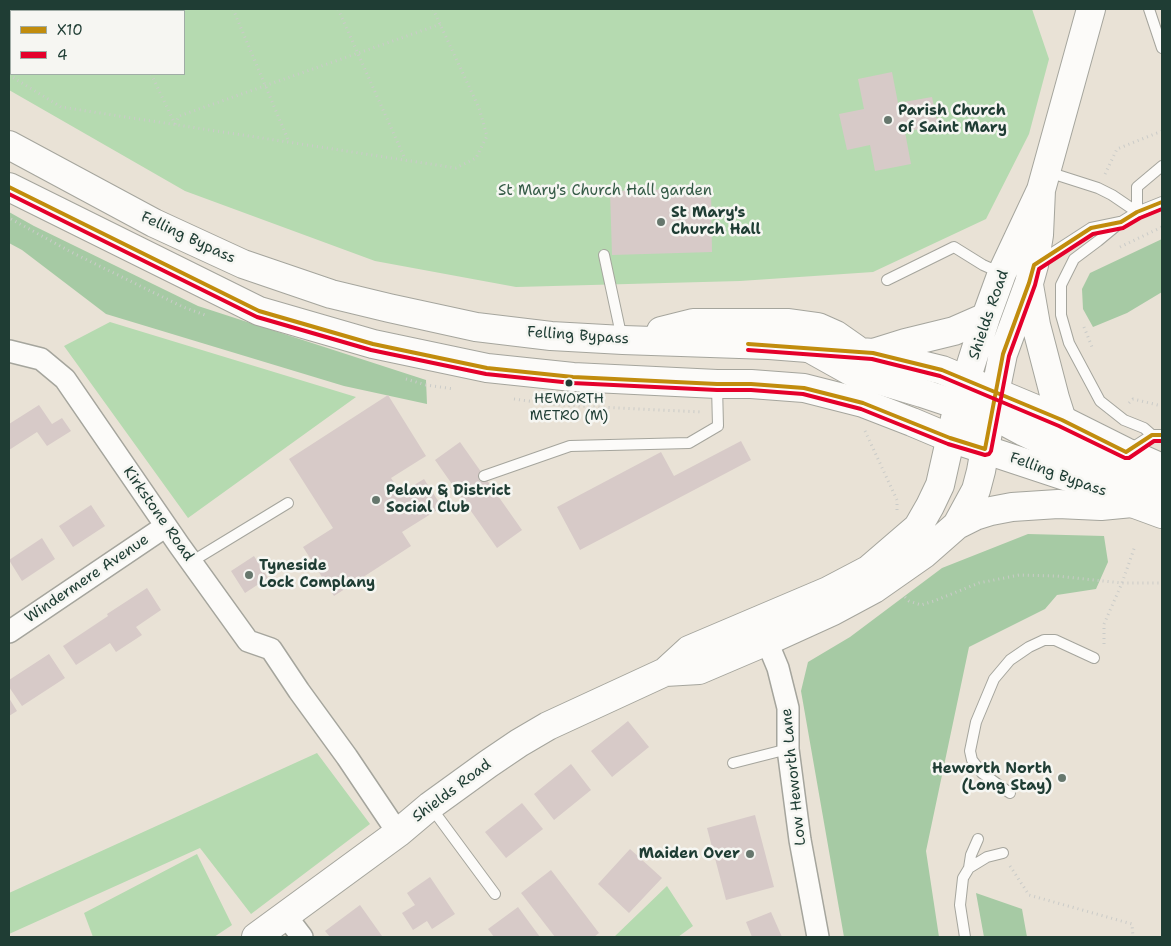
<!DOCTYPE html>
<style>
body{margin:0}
#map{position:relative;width:1171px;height:946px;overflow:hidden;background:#e9e2d6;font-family:"Shantell Sans",sans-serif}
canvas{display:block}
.frame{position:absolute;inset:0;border:10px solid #1f3d34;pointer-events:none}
.legend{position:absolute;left:10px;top:10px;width:175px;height:65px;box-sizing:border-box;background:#f6f6f2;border:1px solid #a0aca6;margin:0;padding:6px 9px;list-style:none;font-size:15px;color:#1f3d34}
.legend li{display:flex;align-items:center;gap:10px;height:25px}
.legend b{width:25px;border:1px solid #a0aca6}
</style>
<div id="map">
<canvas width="1171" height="946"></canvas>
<div class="frame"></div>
<ul class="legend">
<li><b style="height:6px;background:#c18c0d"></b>X10</li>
<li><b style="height:6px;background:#e4002b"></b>4</li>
</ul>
</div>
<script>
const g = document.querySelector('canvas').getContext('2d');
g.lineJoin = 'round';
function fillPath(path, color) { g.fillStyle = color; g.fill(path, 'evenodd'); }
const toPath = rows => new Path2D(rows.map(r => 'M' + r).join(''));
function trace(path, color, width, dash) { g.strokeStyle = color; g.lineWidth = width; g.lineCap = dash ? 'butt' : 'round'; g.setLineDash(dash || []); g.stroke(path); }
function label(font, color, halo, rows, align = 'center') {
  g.font = font + ' "Shantell Sans",sans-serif'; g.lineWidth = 5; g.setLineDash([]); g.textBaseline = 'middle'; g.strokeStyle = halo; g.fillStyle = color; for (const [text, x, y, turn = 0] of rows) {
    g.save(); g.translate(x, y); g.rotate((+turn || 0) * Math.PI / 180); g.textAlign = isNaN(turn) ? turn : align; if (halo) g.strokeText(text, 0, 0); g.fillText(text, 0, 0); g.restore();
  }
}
const green = toPath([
 [9,9,1032,9,1049,59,1029,134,986,219,873,272,740,281,516,287,375,261,185,191,9,90],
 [11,11,184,11,184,74,11,74],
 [110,322,356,397,188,518,64,346],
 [317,753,370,824,251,914,200,848,9,934,9,893],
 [197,854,232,925,214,937,93,937,84,913],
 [667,886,693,926,678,937,614,937]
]);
const forest = toPath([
 [9,212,34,226,198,306,426,380,427,404,344,386,106,314,22,250,9,243],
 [1162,239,1162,292,1127,313,1093,327,1083,309,1082,289,1090,273],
 [1028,534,1104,536,1108,562,1096,589,1057,595,1045,609,969,647,926,851,939,937,844,937,801,691,808,662,850,637,942,568],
 [976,893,1022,909,1027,937,984,937]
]);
const building = toPath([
 [892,72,898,103,932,97,938,125,905,132,911,164,875,171,870,145,847,150,839,114,864,109,858,79],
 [711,188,712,252,612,255,610,191],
 [388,395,426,456,391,478,401,493,424,479,442,507,402,532,411,546,334,596,303,547,333,528,289,459],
 [39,405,52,424,62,418,71,431,47,446,37,432,9,450,9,424],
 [741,441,751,460,580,550,557,507,661,452,674,476],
 [460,442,522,530,497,548,435,460],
 [91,505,105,526,73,547,59,526],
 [42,538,55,559,22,581,9,560],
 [254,556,268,578,245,593,231,571],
 [147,588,161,610,136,627,142,635,116,652,110,643,76,665,63,646,108,616,107,614],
 [49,654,65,678,22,706,9,687,9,680],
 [9,698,17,711,9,716],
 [628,721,649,747,612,777,591,751],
 [571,764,591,790,554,820,534,794],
 [522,803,543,829,506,858,485,832],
 [755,815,774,887,726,900,707,828],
 [630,849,662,878,629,913,598,884],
 [551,870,599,933,594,937,555,937,521,893],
 [430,877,455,914,432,929,427,921,413,930,402,913,415,905,407,893],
 [360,905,382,936,380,937,330,937,325,931],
 [518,907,540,937,494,937,488,929],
 [771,912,782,937,752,937,746,922]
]);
const path = toPath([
 [119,9,121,11],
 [233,9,289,142],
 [338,9,405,159],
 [81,11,85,9],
 [9,42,11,46],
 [9,57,11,56],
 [151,74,175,124],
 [9,75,61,107,456,168,476,158,487,136,479,108,433,9],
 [175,124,179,116,441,24],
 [1105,174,1117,149,1162,131],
 [11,219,71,252,183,307,205,315],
 [1120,247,1162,227],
 [1084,327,1092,347],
 [406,379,426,385,454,389],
 [514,399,557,405,702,412],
 [1129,403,1133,399,1162,406],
 [865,431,897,500,897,510],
 [905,597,909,601,921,605,934,601,979,583,1019,575,1057,576,1122,583,1162,583],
 [1104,644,1104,624,1122,583,1135,546],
 [1010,866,1029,895,1132,924,1133,937]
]);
const service = toPath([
 [1149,9,1162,48],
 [1048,172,1098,188,1112,195,1137,212],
 [1137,212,1137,187,1162,166],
 [604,255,622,339],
 [1040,261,1091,228,1120,222],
 [887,280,954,247,983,265,1001,273],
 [1152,435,1144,428,1124,420,1100,401,1069,343,1061,315,1061,285,1074,259,1098,241,1121,222,1137,212,1162,202],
 [1129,450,1152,435,1162,435],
 [484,476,570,446,689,443,718,426,717,386],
 [191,562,288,503],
 [733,763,788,749],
 [1010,793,982,773,972,760,970,751,976,722,994,679,1010,660,1029,647,1044,640,1055,640,1094,658],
 [430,806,495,894],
 [969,868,987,857,1003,853],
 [965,937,960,905,963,878,969,868,971,855,978,839]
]);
const minor = toPath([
 [9,351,41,359,65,379,179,545,248,641,271,649,299,691,347,757,398,833],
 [761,627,778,668,788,708,788,749,800,840,818,937],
 [9,632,166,526],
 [286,916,302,937]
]);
const secondary = toPath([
 [1041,190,1002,273,986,317,966,380,969,393,978,404,985,411,1024,432,1076,457,1162,493],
 [1029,285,1036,325,1055,398,1062,420],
 [873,353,905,343,954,331,986,317],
 [995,393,1003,354,1029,283,1034,265,1039,235,1041,190,1091,9]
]);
const primary = toPath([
 [809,348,852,372,922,393,958,405,965,409,971,414,980,428,982,434,985,449],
 [957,525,976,490,981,471,995,393],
 [665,672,699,670,767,641,833,611,874,589,924,554,957,525,975,516,991,511,1012,507,1058,504,1101,506,1132,503],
 [256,937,398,833,430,806,488,764,519,743,548,726,665,672,689,650,828,591,868,570,918,527,930,506,940,485,958,405,966,380]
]);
const trunk = toPath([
 [9,145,154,223,243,264,331,294,389,308,476,327,551,336,623,340,769,345,873,353,942,370,1062,420,1126,452,1162,468],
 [9,187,259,311,373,344,487,368,573,377,717,384,751,384,804,388,863,403,912,422,950,438,1092,485,1132,503,1162,514],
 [661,331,693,323,789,323,818,327,836,335,856,349]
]);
const bus1 = toPath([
 [9,187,259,311,373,344,487,368,573,377,717,384,751,384,804,388,863,403,950,438,985,449,1003,354,1029,283,1034,265,1091,228,1121,222,1137,212,1162,202],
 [748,344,873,353,942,370,1062,420,1126,452,1152,435,1162,435]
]);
const bus2 = toPath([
 [9,194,257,317,371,350,486,374,572,383,717,390,751,390,803,394,861,409,948,444,985,455,989,454,991,451,1009,356,1035,285,1039,269,1093,234,1123,228,1140,218,1162,209],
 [748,350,872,359,940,376,1059,426,1125,458,1129,458,1154,441,1162,441]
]);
const markers = [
 [888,120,5,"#66776d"],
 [661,222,5,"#66776d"],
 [569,383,4.5,"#1f3d34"],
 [376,500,5,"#66776d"],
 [249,575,5,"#66776d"],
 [1062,778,5,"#66776d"],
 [750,854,5,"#66776d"]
];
const busNames = [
 ["HEWORTH",569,399],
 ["METRO (M)",569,416]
];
const poiNames = [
 ["Parish Church",898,111],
 ["of Saint Mary",898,128],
 ["St Mary's",671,213],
 ["Church Hall",671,230],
 ["Pelaw & District",386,491],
 ["Social Club",386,508],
 ["Tyneside",259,566],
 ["Lock Complany",259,583],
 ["Heworth North",1052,769,"right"],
 ["(Long Stay)",1052,786,"right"],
 ["Maiden Over",740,854,"right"]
];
const parkNames = [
 ["St Mary's Church Hall garden",605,191]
];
const streetNames = [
 ["Felling Bypass",188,238,25],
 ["Shields Road",989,315,-71],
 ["Felling Bypass",578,336,4],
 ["Felling Bypass",1058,475,20],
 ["Kirkstone Road",158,514,55],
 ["Windermere Avenue",87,579,-34],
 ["Low Heworth Lane",794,777,-96],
 ["Shields Road",452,791,-37]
];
fillPath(green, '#b5dab0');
fillPath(forest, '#a6caa4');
fillPath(building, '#d7cac8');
trace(service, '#a5a59d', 12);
trace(minor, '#a5a59d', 24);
trace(secondary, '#a5a59d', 30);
trace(primary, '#a5a59d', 30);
trace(trunk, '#a5a59d', 30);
trace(path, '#cacbc8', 3, [1, 4]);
trace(service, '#fcfbf9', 10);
trace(minor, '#fcfbf9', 21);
trace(secondary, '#fcfbf9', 28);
trace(primary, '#fcfbf9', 28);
trace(trunk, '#fcfbf9', 28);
trace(bus1, '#c18c0d', 4);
trace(bus2, '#e4002b', 4);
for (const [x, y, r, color] of markers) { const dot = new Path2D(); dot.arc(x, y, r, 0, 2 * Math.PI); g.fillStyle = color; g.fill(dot); trace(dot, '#f6f6f2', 2); }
label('14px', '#1f3d34', '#f6f6f2', busNames);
label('bold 15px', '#1f3d34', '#f6f6f2', poiNames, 'left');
label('15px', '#355b47', '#f6f6f2', parkNames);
label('15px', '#1f3d34', '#f6f6f2', streetNames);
</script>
